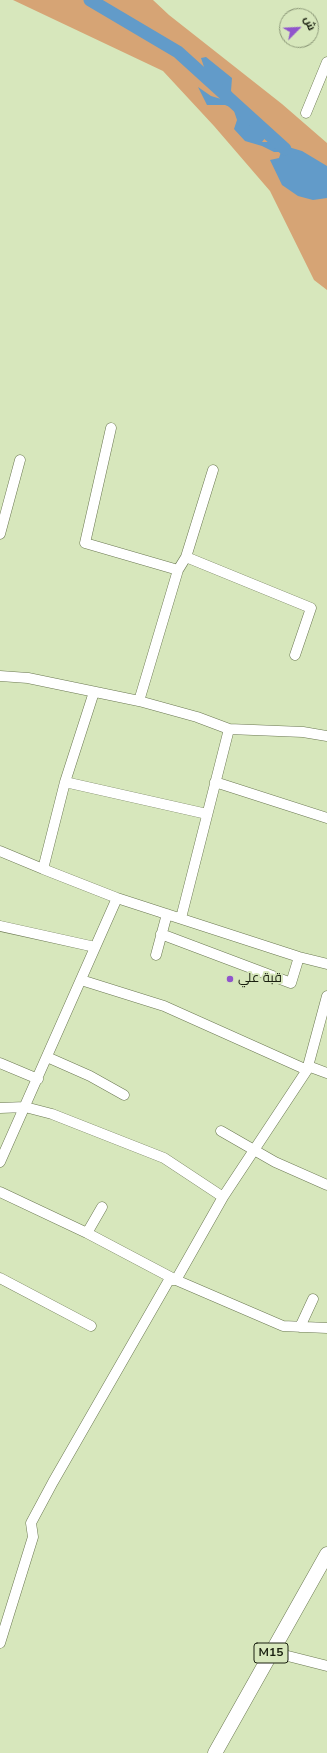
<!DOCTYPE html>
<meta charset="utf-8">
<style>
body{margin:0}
#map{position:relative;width:327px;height:1753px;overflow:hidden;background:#d7e7bc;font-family:"Nunito Sans",Cairo,sans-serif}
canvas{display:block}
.north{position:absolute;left:279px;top:8px;width:40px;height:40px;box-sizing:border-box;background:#d7e7bc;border:1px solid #8b9777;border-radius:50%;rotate:66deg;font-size:11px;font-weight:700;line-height:16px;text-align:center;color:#1a2010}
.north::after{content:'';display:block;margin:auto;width:14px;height:18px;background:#9055cc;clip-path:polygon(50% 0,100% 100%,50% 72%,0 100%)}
</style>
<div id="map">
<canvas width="327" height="1753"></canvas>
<div class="north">ش</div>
</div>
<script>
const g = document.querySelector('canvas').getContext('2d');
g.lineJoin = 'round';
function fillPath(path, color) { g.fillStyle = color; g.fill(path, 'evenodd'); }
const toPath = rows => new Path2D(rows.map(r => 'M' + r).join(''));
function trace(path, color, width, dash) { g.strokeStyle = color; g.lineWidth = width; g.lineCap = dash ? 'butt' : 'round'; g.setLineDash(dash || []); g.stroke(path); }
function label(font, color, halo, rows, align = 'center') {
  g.font = font + ' "Nunito Sans",Cairo,sans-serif'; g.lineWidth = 4; g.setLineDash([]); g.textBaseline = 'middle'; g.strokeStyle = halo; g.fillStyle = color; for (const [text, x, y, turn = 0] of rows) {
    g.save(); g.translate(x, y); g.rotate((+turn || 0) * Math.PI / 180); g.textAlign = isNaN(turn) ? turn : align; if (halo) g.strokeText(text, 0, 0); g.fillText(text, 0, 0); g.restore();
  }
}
const green = toPath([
 [13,0,153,0,169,15,282,104,327,143,327,290,314,280,270,191,214,126,163,71]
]);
const water = toPath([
 [206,57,232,78,231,91,246,118,254,124,264,126,269,133,262,142,269,142,272,137,285,146,302,151,327,166,327,198,313,200,298,196,282,185,270,160,279,158,281,152,274,152,262,146,245,141,234,129,237,120,233,108,225,105,207,105,198,87,211,96,221,99,222,95,217,86,211,85,209,82,201,58]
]);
const river = toPath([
 [90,0,178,52,285,149]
]);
const minor = toPath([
 [306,113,327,62],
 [111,428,85,543,178,570],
 [0,534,20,460],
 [186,557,311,608,295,655],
 [0,676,28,678,139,701,197,717,229,729,303,732,327,736],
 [139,701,178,570,186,557,213,470],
 [65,782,207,814],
 [215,782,327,818],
 [0,851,43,869,117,898,299,957,327,964],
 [43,869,65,782,94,692],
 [181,918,229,729],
 [0,926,95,947],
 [161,934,291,983,299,957],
 [156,955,167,914],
 [81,980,164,1006,307,1070],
 [47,1057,90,1076,124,1095],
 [0,1063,38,1079],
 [308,1066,327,1073],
 [0,1108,25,1107,52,1114,164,1158,223,1197],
 [221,1131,275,1162,327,1185],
 [0,1162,117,898],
 [0,1192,87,1233,176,1280,283,1326,327,1328],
 [87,1233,102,1207],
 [0,1278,91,1326],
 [300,1327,313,1299],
 [0,1643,33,1537,31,1523,53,1482,169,1280,176,1280,223,1197,307,1070,327,996],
 [272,1652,327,1666]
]);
const highway = toPath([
 [215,1753,327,1554]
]);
const markers = [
 [230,979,4,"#9055cc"]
];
const shields = [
 [271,1653,34]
];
const shieldNames = [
 ["M15",271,1653]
];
const poiNames = [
 ["قبة علي",238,979]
];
fillPath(green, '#d6a475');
fillPath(water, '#629bc9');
trace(river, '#629bc9', 13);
trace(minor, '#6b7852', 11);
trace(highway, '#6b7852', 15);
trace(minor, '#fff', 10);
trace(highway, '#fff', 14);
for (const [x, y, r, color] of markers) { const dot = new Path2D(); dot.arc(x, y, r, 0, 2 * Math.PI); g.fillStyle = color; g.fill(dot); trace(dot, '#d7e7bc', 1.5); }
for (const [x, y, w] of shields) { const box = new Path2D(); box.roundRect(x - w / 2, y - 10, w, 20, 3); g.fillStyle = '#d7e7bc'; g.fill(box); trace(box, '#1a2010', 1); }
label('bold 12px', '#1a2010', null, shieldNames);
label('13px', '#1a2010', '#d7e7bc', poiNames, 'left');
</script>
